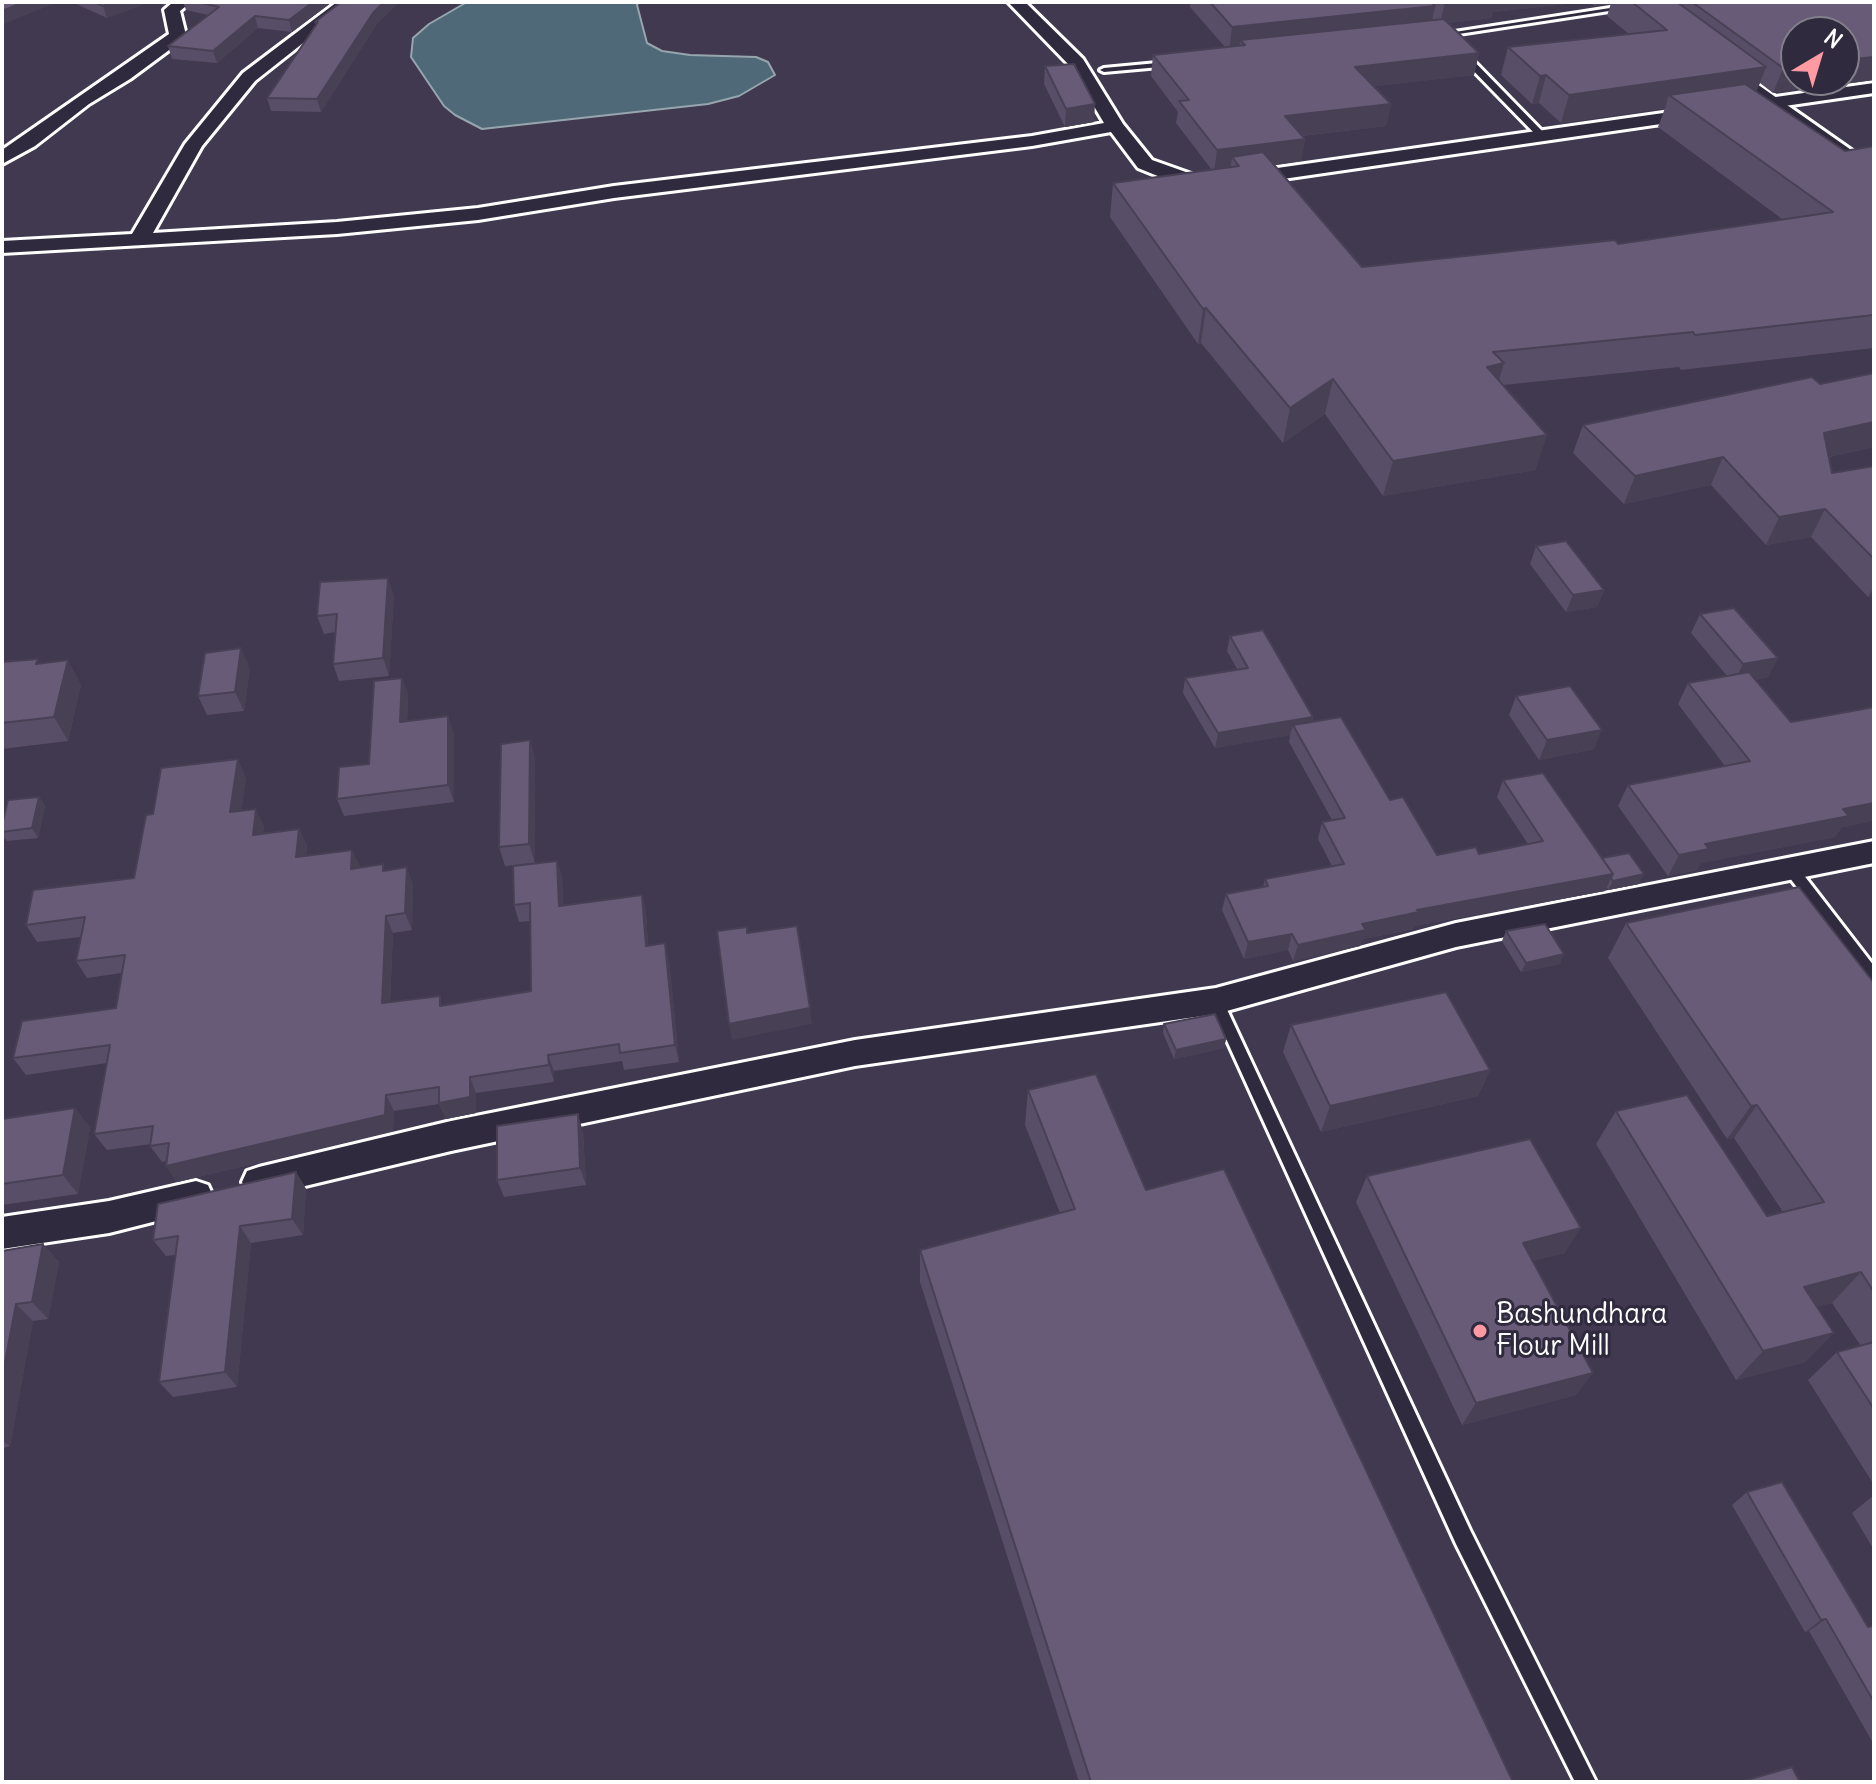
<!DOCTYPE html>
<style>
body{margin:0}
#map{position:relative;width:1876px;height:1784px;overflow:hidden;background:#40394f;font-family:Delius,sans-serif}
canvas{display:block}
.frame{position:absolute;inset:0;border:4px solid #fff;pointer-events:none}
.north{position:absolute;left:1780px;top:16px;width:80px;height:80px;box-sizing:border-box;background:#2f2a3d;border:2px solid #827f8b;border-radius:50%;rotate:38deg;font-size:22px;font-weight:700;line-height:32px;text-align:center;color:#fff}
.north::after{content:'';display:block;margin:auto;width:28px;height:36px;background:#ff9aa2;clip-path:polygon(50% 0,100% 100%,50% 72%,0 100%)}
</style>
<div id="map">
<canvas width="1876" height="1784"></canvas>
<div class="frame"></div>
<div class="north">N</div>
</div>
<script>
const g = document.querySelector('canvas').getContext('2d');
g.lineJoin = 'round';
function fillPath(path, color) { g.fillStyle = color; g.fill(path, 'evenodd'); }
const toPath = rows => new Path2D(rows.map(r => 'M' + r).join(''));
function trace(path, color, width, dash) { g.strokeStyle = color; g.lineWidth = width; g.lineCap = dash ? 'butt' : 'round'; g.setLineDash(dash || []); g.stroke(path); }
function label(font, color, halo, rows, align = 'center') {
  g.font = font + ' Delius,sans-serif'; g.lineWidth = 6; g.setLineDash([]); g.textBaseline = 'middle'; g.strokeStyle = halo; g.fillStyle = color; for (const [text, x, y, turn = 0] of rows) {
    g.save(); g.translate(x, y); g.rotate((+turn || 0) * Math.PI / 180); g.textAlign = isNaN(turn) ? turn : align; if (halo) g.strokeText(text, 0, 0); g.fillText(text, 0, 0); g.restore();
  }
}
const water = toPath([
 [467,2,639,2,637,5,647,43,662,51,690,55,756,57,768,62,775,75,739,96,708,104,482,129,455,115,444,106,411,57,413,38,429,24,467,2]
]);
const service = toPath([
 [1649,2,1668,2,1439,37,1435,35,1649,2],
 [1460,53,1466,53,1544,133,1544,137,1538,137,1460,57,1460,53],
 [1168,62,1171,62,1171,66,1104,72,1100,70,1104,68,1168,62],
 [1741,77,1747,77,1874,166,1874,173,1741,81,1741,77],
 [1791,864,1796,865,1874,966,1874,983,1869,981,1786,873,1784,869,1786,865,1791,864],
 [1216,995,1221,997,1223,1001,1470,1530,1596,1782,1575,1782,1456,1544,1209,1001,1211,997,1216,995]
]);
const minor = toPath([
 [173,2,191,2,180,11,186,35,184,39,130,79,89,104,35,146,2,164,2,150,169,34,164,10,173,2],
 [337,2,355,2,255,81,202,146,153,233,337,222,478,208,614,186,1032,136,1104,123,1070,66,1008,2,1025,2,1083,59,1123,124,1152,160,1197,176,1221,176,1874,83,1874,93,1221,188,1180,185,1138,168,1111,132,1032,146,614,198,478,220,337,234,2,253,2,241,132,234,185,144,243,73,337,2],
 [1874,841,1874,863,1456,947,1216,1014,855,1066,451,1151,259,1197,247,1193,242,1182,247,1171,259,1167,451,1121,855,1040,1216,988,1456,923,1874,841],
 [196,1181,208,1185,213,1196,208,1207,196,1211,109,1233,2,1249,2,1217,109,1201,196,1181]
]);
const wall = toPath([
 [72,2,149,2,107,18],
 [151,2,169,2,165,5],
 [183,2,332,2,292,32,258,28,217,63,172,59,168,46,208,15,186,10],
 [1190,2,1584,2,1493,12,1491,18,1448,23,1479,53,1474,75,1374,86,1391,104,1386,126,1302,136,1305,139,1301,161,1274,165,1362,267,1618,244,1782,219,1658,127,1665,108,1561,123,1539,103,1532,104,1501,75,1508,47,1629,34,1607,16,1611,3,1595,6,1590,2,1874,2,1773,93,1760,83,1756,92,1845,151,1874,146,1874,348,1681,370,1679,367,1503,385,1547,435,1535,470,1383,496,1325,414,1283,443,1201,343,1198,344,1110,217,1113,183,1212,170,1176,123,1178,112,1151,76,1153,55,1225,47,1190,7],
 [315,22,376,25,321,112,271,111,267,98,316,25],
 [1045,66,1094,122,1065,127,1044,84],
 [1583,425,1874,447,1829,457,1832,473,1874,466,1874,596,1868,597,1811,537,1766,545,1711,485,1624,504,1573,453],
 [1536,546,1604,590,1597,607,1566,612,1530,564],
 [394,595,389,676,339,681,333,664,336,632,324,634,317,616],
 [1700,614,1778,658,1768,677,1755,680,1841,828,1835,837,1701,863,1697,870,1668,876,1618,806,1628,785,1725,766,1678,704,1688,683,1727,676,1691,633],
 [1230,636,1313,717,1312,722,1390,800,1437,855,1479,854,1528,844,1497,797,1503,780,1602,858,1639,884,1608,890,1607,887,1605,891,1414,926,1413,929,1363,939,1360,946,1293,961,1288,950,1244,959,1222,910,1226,894,1263,887,1265,879,1332,866,1318,839,1322,822,1332,820,1289,742,1290,735,1215,748,1183,693,1185,678,1237,669,1227,651],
 [2,662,40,663,81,684,68,741,2,749],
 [250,668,244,711,207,715,198,696],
 [402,678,408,695,407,721,454,734,454,802,344,816,337,799,369,764],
 [1516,696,1594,749,1539,760,1509,715],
 [530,740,535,759,535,863,505,866,499,847],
 [246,777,241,811,264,826,263,833,299,829,307,846,306,856,352,850,360,867,386,870,413,884,412,930,393,933,390,1002,444,1005,531,991,530,921,519,922,514,905,557,861,562,878,563,905,642,895,646,912,648,946,669,960,679,1062,624,1070,622,1061,554,1071,554,1082,476,1093,476,1113,446,1119,439,1104,394,1111,393,1131,177,1182,166,1166,166,1161,162,1162,150,1146,151,1144,107,1150,94,1134,107,1063,26,1075,13,1058,116,1008,122,973,87,978,76,961,81,937,37,942,26,925,134,878,153,814],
 [39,797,45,806,38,838,7,841,2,835,2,825],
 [1626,923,1874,983,1874,1485,1808,1380,1837,1352,1861,1346,1832,1303,1817,1306,1806,1362,1736,1380,1596,1144,1616,1111,1767,1216,1783,1212,1734,1138,1727,1139,1608,958],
 [1506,931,1560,964,1521,972,1502,941],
 [1164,1024,1226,1039,1224,1048,1174,1059,1163,1033],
 [1291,1025,1490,1070,1478,1096,1321,1132,1283,1052],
 [1028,1090,1146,1190,1513,1782,1079,1782,920,1282,920,1250,1060,1213,1025,1125],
 [75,1108,90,1128,78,1194,2,1205,2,1119],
 [583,1132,586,1185,504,1197,497,1180],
 [296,1172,306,1189,303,1235,251,1243,237,1387,173,1397,159,1382,175,1255,166,1256,153,1240],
 [1367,1176,1565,1253,1532,1261,1576,1395,1462,1425,1356,1202],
 [43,1244,59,1262,48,1319,33,1321,10,1446,4,1448,2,1457,2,1251],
 [1747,1492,1868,1627,1874,1627,1874,1743,1873,1743,1809,1631,1805,1632,1732,1505],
 [1874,1495,1874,1550,1852,1513]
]);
const shadedWall = toPath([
 [24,2,58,2,2,25,2,11],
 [112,2,149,2,107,18,103,6],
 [313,2,332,2,292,32,289,20],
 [384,2,400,2,376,25,321,112,317,99,373,13],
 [1445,2,1584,2,1493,12,1491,18,1440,24],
 [1596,2,1611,2,1611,3,1595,6],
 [1435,6,1430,31,1245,45,1240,40,1239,51,1229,52,1232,27],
 [255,16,258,28,217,63,213,51],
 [1479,53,1474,75,1351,89,1355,67],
 [1874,57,1874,80,1773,93,1783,68,1796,66,1796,80,1844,80,1844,60],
 [1766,67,1755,95,1669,95,1665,108,1561,123,1569,95],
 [1546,75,1539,103,1532,104,1540,76],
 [1095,104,1094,122,1065,127,1066,109],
 [1391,104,1386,126,1282,138,1285,116],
 [1305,139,1301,161,1239,170,1239,166,1232,157,1230,171,1214,173,1217,150],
 [1206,308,1201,343,1198,344,1203,309],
 [1504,363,1494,398,1487,367],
 [1333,379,1325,414,1283,443,1290,408],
 [1874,422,1874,447,1810,461,1824,433],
 [1547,435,1535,470,1383,496,1393,461],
 [1723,457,1711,485,1624,504,1635,476],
 [1825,509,1811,537,1766,545,1779,517],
 [388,578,394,595,389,676,383,658],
 [1874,587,1874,596,1868,597],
 [1604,590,1597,607,1566,612,1573,595],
 [241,648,250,668,244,711,235,692],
 [1778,658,1768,677,1733,684,1743,664],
 [68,660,81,684,68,741,54,717],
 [402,678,408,695,406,739,400,722],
 [448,716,454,734,454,802,448,785],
 [1313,717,1309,732,1293,725,1290,735,1215,748,1218,733],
 [1602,730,1594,749,1539,760,1547,740],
 [530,740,535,759,535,863,529,844],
 [238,759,246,777,239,830,230,812],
 [39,797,45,806,38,838,32,828],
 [1874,803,1874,821,1841,828,1835,837,1701,863,1697,870,1668,876,1679,855,1705,844,1843,809],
 [256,809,264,826,261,852,253,835],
 [299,829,307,846,304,875,296,857],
 [352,850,360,867,351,869],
 [557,861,562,878,564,923,559,906],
 [407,867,413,884,412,930,405,913],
 [1613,874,1605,891,1414,926,1413,929,1363,939,1360,946,1293,961,1298,945,1362,924,1417,910],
 [1644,874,1639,884,1608,890,1613,881],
 [642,895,646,912,649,963,646,946],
 [386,916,393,933,389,1020,382,1003],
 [1292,934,1288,950,1244,959,1248,942],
 [665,943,669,960,679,1062,675,1045],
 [1564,954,1560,964,1521,972,1526,963],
 [810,1008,812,1024,732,1040,729,1024],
 [1226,1039,1224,1048,1174,1059,1176,1050],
 [548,1055,554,1071,554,1082,549,1065],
 [1490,1070,1478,1096,1321,1132,1330,1106],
 [470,1077,476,1093,476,1113,446,1119,439,1103],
 [386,1095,394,1111,393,1131,177,1182,166,1166],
 [1757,1105,1734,1138,1727,1139,1751,1106],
 [75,1108,90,1128,78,1194,63,1175],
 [578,1114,583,1132,586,1185,580,1168],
 [296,1172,306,1189,303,1235,292,1219],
 [240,1226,251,1243,237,1387,225,1372],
 [1581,1228,1565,1253,1508,1267,1523,1243],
 [43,1244,59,1262,48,1319,32,1302],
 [1861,1272,1832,1303,1777,1317,1804,1287],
 [16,1304,33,1321,10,1446,2,1440,2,1378],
 [1834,1333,1806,1362,1736,1380,1763,1351],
 [1593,1373,1576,1395,1462,1425,1476,1403],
 [1826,1619,1809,1631,1805,1632,1821,1620]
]);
const building = toPath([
 [2,2,24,2,2,11,2,2],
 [94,2,112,2,103,6,94,2],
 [198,2,313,2,289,20,255,16,213,51,168,46,219,7,198,2],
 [341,2,384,2,373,13,317,99,267,98,318,22,315,22,341,2],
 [1210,2,1431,2,1435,6,1232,27,1210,2],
 [1632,2,1677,2,1766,67,1569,95,1546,75,1540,76,1508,47,1667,30,1632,2],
 [1692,2,1874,2,1874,57,1844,60,1844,32,1796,32,1796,66,1783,68,1692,2],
 [1444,19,1479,53,1355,67,1391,104,1285,116,1305,139,1217,150,1179,101,1189,100,1153,55,1245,45,1240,40,1444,19],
 [1074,64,1095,104,1066,109,1045,66,1074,64],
 [1745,84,1845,151,1874,146,1874,315,1695,335,1693,332,1493,352,1504,363,1487,367,1547,435,1393,461,1333,379,1290,408,1206,308,1203,309,1113,183,1239,166,1232,157,1263,152,1362,267,1615,240,1618,244,1833,212,1669,95,1745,84],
 [1874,373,1874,422,1824,433,1832,473,1874,466,1874,559,1825,509,1779,517,1723,457,1635,476,1583,425,1812,377,1820,384,1874,373],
 [1566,541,1604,590,1573,595,1536,546,1566,541],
 [388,578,383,658,333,664,337,614,317,616,320,582,388,578],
 [1734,608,1778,658,1743,664,1700,614,1734,608],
 [1263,630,1313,717,1218,733,1185,678,1248,668,1230,636,1263,630],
 [241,648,235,692,198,696,205,653,241,648],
 [38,659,36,664,68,660,54,717,2,723,2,662,38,659],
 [1749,672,1791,722,1874,707,1874,803,1843,809,1849,816,1705,844,1709,849,1679,855,1628,785,1750,761,1688,683,1749,672],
 [402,678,400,722,448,716,448,785,337,799,339,767,369,764,374,681,402,678],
 [1570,686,1602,730,1547,740,1516,696,1570,686],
 [1341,717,1390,800,1403,797,1437,855,1476,847,1479,854,1543,841,1503,780,1543,773,1613,874,1417,910,1419,912,1362,924,1366,930,1298,945,1292,934,1248,942,1226,894,1268,886,1265,879,1344,864,1322,822,1345,818,1293,725,1341,717],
 [530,740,529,844,499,847,501,744,530,740],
 [238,759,230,812,256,809,253,835,299,829,296,857,352,850,351,869,383,864,383,871,407,867,405,913,386,916,382,1003,440,996,440,1006,531,991,530,903,514,905,513,866,557,861,559,906,642,895,646,946,665,943,675,1045,620,1053,619,1044,548,1055,549,1065,470,1077,470,1097,439,1103,439,1087,386,1095,385,1115,166,1166,169,1143,150,1146,153,1126,94,1134,110,1045,13,1058,22,1021,116,1008,125,955,76,961,85,917,26,925,33,890,134,878,146,815,153,814,161,768,238,759],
 [39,797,32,828,2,832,2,825,8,800,39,797],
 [1629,853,1644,874,1613,881,1611,878,1613,874,1602,858,1629,853],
 [1799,887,1874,983,1874,1292,1861,1272,1804,1287,1834,1333,1763,1351,1616,1111,1687,1095,1767,1216,1824,1202,1757,1105,1751,1106,1626,923,1799,887],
 [1545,924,1564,954,1526,963,1506,931,1545,924],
 [797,926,810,1008,729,1024,717,931,747,927,747,933,797,926],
 [1446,992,1490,1070,1330,1106,1291,1025,1446,992],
 [1215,1014,1226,1039,1176,1050,1164,1024,1215,1014],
 [1096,1074,1146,1190,1224,1169,1513,1782,1091,1782,920,1250,1075,1209,1028,1090,1096,1074],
 [75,1108,63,1175,2,1184,2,1119,75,1108],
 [578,1114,580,1168,497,1180,497,1126,578,1114],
 [1530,1139,1581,1228,1523,1243,1593,1373,1476,1403,1367,1176,1530,1139],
 [296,1172,292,1219,240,1226,225,1372,159,1382,178,1236,153,1240,158,1204,296,1172],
 [43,1244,32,1302,16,1304,2,1378,2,1251,43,1244],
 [1874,1342,1874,1409,1837,1352,1874,1342],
 [1782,1482,1868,1627,1873,1626,1874,1627,1874,1702,1826,1619,1821,1620,1747,1492,1782,1482],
 [1792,1767,1800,1782,1740,1782,1792,1767]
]);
const markers = [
 [1480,1331,8,"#ff9aa2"]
];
const nearPoinames = [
 ["Bashundhara",1496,1315],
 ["Flour Mill",1496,1347]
];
fillPath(water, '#506978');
trace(water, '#96a5ae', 2);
trace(service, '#fff', 6);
trace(minor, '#fff', 6);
fillPath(service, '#2f2a3d');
fillPath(minor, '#2f2a3d');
fillPath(wall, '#594e67');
fillPath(shadedWall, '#484054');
fillPath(building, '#675b78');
trace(building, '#484054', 2);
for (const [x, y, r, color] of markers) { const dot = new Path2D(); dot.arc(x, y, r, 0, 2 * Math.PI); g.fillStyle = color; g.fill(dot); trace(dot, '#2f2a3d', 3); }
label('28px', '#fff', '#2f2a3d', nearPoinames, 'left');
</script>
